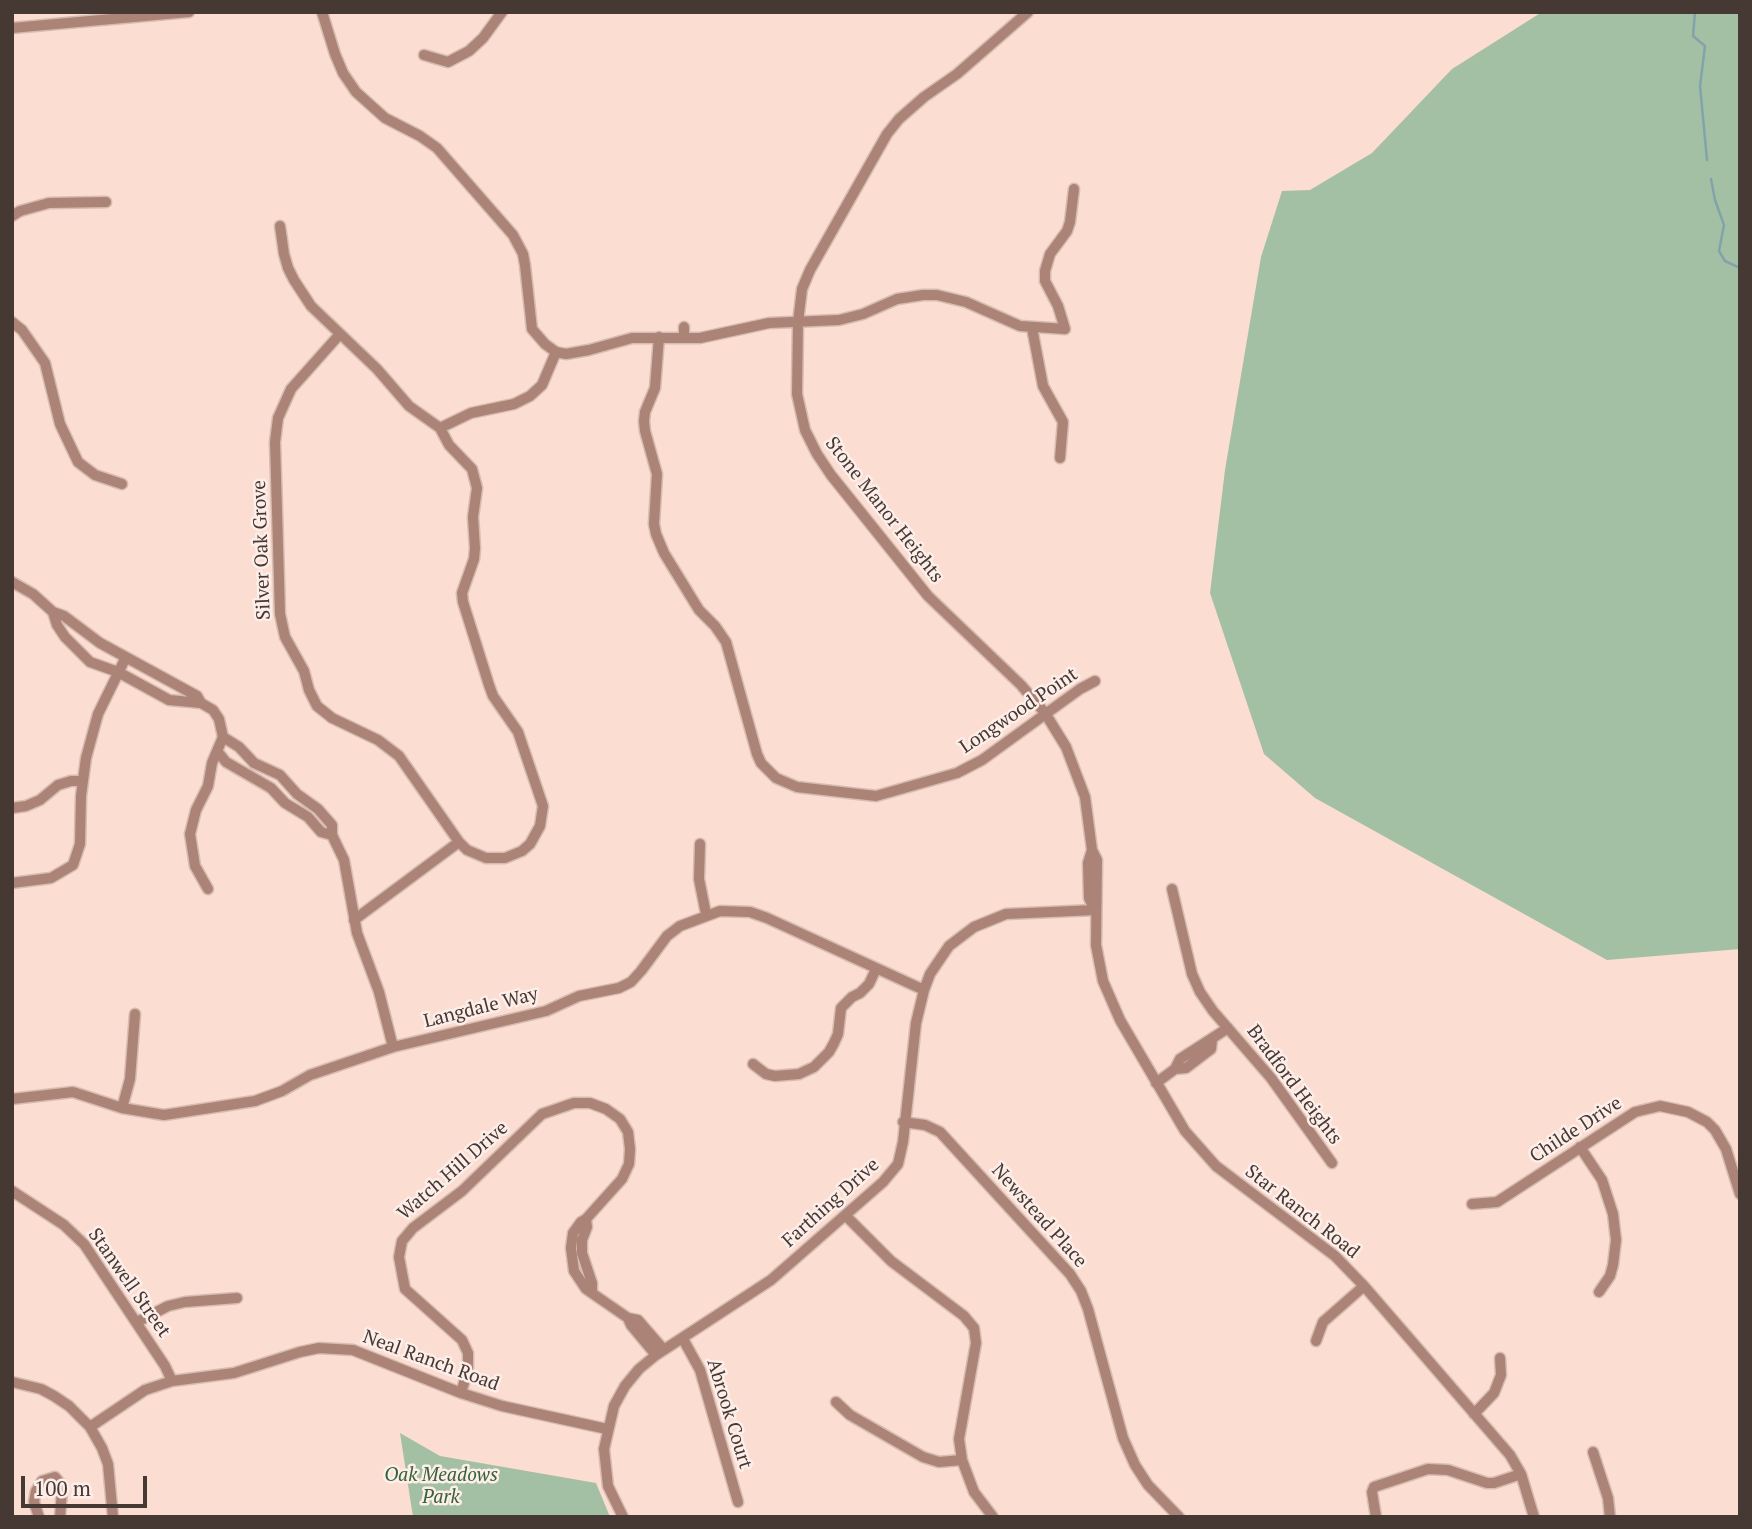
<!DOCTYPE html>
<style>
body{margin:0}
#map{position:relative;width:1752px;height:1529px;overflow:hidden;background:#fbddd2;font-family:"PT Serif",serif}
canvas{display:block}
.frame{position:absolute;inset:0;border:14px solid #463833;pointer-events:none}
.scale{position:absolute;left:21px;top:1476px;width:126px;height:32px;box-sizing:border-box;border:4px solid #463833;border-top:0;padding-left:9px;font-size:21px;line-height:24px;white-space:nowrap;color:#463833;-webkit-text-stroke:5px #fdeee9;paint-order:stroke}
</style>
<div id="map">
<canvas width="1752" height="1529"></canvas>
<div class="frame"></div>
<div class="scale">100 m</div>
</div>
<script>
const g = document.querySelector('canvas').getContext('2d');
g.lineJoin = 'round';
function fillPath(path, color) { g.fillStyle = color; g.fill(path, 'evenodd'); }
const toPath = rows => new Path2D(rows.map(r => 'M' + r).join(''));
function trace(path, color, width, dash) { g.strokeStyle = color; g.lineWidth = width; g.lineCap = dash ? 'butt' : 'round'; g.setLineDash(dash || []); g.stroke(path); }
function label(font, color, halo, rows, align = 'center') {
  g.font = font + ' "PT Serif",serif'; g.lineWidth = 5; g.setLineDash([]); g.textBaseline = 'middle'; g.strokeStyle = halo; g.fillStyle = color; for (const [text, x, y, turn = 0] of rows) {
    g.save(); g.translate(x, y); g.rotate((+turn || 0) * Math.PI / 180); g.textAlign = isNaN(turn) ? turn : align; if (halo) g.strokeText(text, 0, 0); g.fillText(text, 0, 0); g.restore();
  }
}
const green = toPath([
 [1542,12,1740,12,1740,949,1607,960,1315,798,1264,754,1210,593,1225,470,1261,257,1282,191,1310,190,1372,153,1452,69],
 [400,1433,440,1456,596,1483,610,1517,413,1517]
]);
const stream = toPath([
 [1695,12,1693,36,1705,46,1700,86,1707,160],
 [1711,179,1715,200,1724,225,1719,251,1725,261,1740,268]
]);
const minor = toPath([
 [322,12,335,54,343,73,356,92,385,118,420,136,437,148,513,235,523,254,525,265,532,329,545,344,556,352],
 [1028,12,957,74,924,97,899,119,887,134,810,270,802,289,798,322,797,394,805,430,817,454,831,475,928,596,1021,685,1045,713,1066,747,1085,797,1092,850,1097,860,1096,945,1103,981,1120,1020,1185,1131,1216,1166,1335,1256,1364,1286,1510,1455,1521,1474,1534,1517],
 [12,28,189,12],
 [424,55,448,62,469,51,483,38,502,12],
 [12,216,20,211,49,203,106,202],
 [280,226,284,254,288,268,294,280,311,306,377,369,409,406,440,428,449,445,472,469,477,488,473,517,475,548,474,559,462,593,463,602,489,685,493,696,518,732,543,806,540,826,530,844,522,851,505,858,486,858,467,850,459,842,399,756,378,740,332,718,317,706,309,690,304,671,285,637,280,614,275,442,278,418,291,389,340,334],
 [12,322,22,330,45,363,60,424,78,462,95,475,122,484],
 [684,327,684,338,700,338,769,323,839,320,863,314,897,299,923,295,937,295,966,302,1020,326,1065,329,1058,306,1045,281,1045,271,1050,254,1067,231,1070,222,1074,189],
 [1032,328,1043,386,1063,422,1060,458],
 [659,337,655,388,645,412,644,421,645,431,657,474,654,524,656,534,664,553,699,610,715,626,726,642,757,754,761,763,776,778,797,787,876,796,957,773,982,760,1080,689,1095,681],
 [440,428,471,413,514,404,530,396,542,385,556,352,566,354,589,350,632,338,684,338],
 [12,582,33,594,53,612,64,616,100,643,197,696,201,703,213,710,219,719,223,737,212,763,208,786,196,810,190,834,195,866,208,889],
 [53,612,57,625,65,637,90,662,118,672,169,700,201,703],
 [223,737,239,747,254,763,280,775,297,794,318,809,332,825,332,835,344,860,357,933,379,992,393,1047],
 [218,752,226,762,271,788,285,803,308,817,321,832,332,835],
 [12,808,26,806,40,800,58,785,71,781,83,781],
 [700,844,699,879,706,914],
 [1092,850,1088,863,1089,898,1095,910],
 [12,883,51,878,73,865,80,844,81,796,86,758,98,714,126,657],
 [1172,889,1192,974,1200,992,1213,1011,1271,1078,1332,1163],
 [354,920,459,842],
 [753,1064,766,1074,775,1076,799,1074,814,1067,829,1052,834,1043,838,1034,841,1008,852,997,860,993,869,984,876,969],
 [1175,1069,1186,1068,1211,1049,1212,1040],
 [1156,1083,1175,1069,1180,1059,1228,1028],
 [12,1099,73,1092,122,1108,164,1115,255,1101,282,1091,310,1075,393,1047,546,1011,579,996,619,988,631,982,641,971,667,936,680,926,720,911,750,912,767,918,924,990],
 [122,1108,130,1079,135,1014],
 [903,1122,925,1125,940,1132,1070,1274,1081,1291,1088,1309,1123,1438,1135,1465,1148,1485,1179,1517],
 [1580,1147,1602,1180,1613,1214,1616,1240,1613,1265,1610,1276,1599,1292],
 [12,1191,64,1225,84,1244,165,1366,172,1381],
 [1472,1204,1497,1202,1635,1112,1660,1106,1688,1112,1707,1122,1715,1130,1726,1149,1740,1194],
 [846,1216,891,1261,964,1316,974,1328,976,1343,959,1439,962,1460,974,1492,993,1517],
 [586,1219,587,1227,582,1240,582,1253,592,1283,592,1291],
 [628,1318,631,1325,656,1355],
 [137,1322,168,1306,185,1302,237,1298],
 [683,1339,700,1370,738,1502],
 [1316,1341,1323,1322,1364,1286],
 [12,1382,41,1389,54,1396,69,1406,90,1427,102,1448,108,1464,113,1517],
 [461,1393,468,1369,468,1353,462,1340,405,1289,399,1257,402,1241,413,1228,462,1191,542,1114,574,1103,590,1103,606,1109,620,1119,628,1132,630,1149,629,1164,622,1179,586,1219,581,1222,573,1233,571,1248,574,1271,586,1289,628,1318,638,1320,664,1350],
 [836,1402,850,1415,923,1457,939,1462,962,1460],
 [1474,1414,1494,1393,1501,1375,1500,1358],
 [90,1427,145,1390,172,1381,234,1373,300,1352,319,1348,353,1350,461,1393,502,1406,607,1429],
 [1593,1452,1608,1498,1610,1517],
 [39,1517,34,1502,36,1491,42,1481,55,1477,60,1483,62,1491,60,1517],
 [623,1517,608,1486,604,1449,614,1406,625,1386,639,1369,656,1355,771,1280,883,1182,898,1164,903,1142,916,1023,924,990,930,974,949,946,974,927,1006,914,1095,910],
 [1376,1517,1372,1492,1374,1487,1428,1469,1448,1470,1487,1483,1494,1483,1521,1474]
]);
const streetNames = [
 ["Stone Manor Heights",884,510,52],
 ["Silver Oak Grove",262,550,-92],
 ["Longwood Point",1019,711,-34],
 ["Langdale Way",481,1008,-14],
 ["Bradford Heights",1294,1085,53],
 ["Childe Drive",1576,1130,-33],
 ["Watch Hill Drive",453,1171,-41],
 ["Farthing Drive",831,1203,-42],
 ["Star Ranch Road",1302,1212,38],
 ["Newstead Place",1039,1216,48],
 ["Stanwell Street",129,1283,55],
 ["Neal Ranch Road",431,1361,20],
 ["Abrook Court",729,1414,73]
];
const parkNames = [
 ["Oak Meadows",441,1476],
 ["Park",441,1498]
];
fillPath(green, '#a4c0a4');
trace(stream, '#82a3aa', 2.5);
trace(minor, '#d7bcb2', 13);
trace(minor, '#ab8477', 10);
label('19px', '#463833', '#fdeee9', streetNames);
label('italic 19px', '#356337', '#fdeee9', parkNames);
</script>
